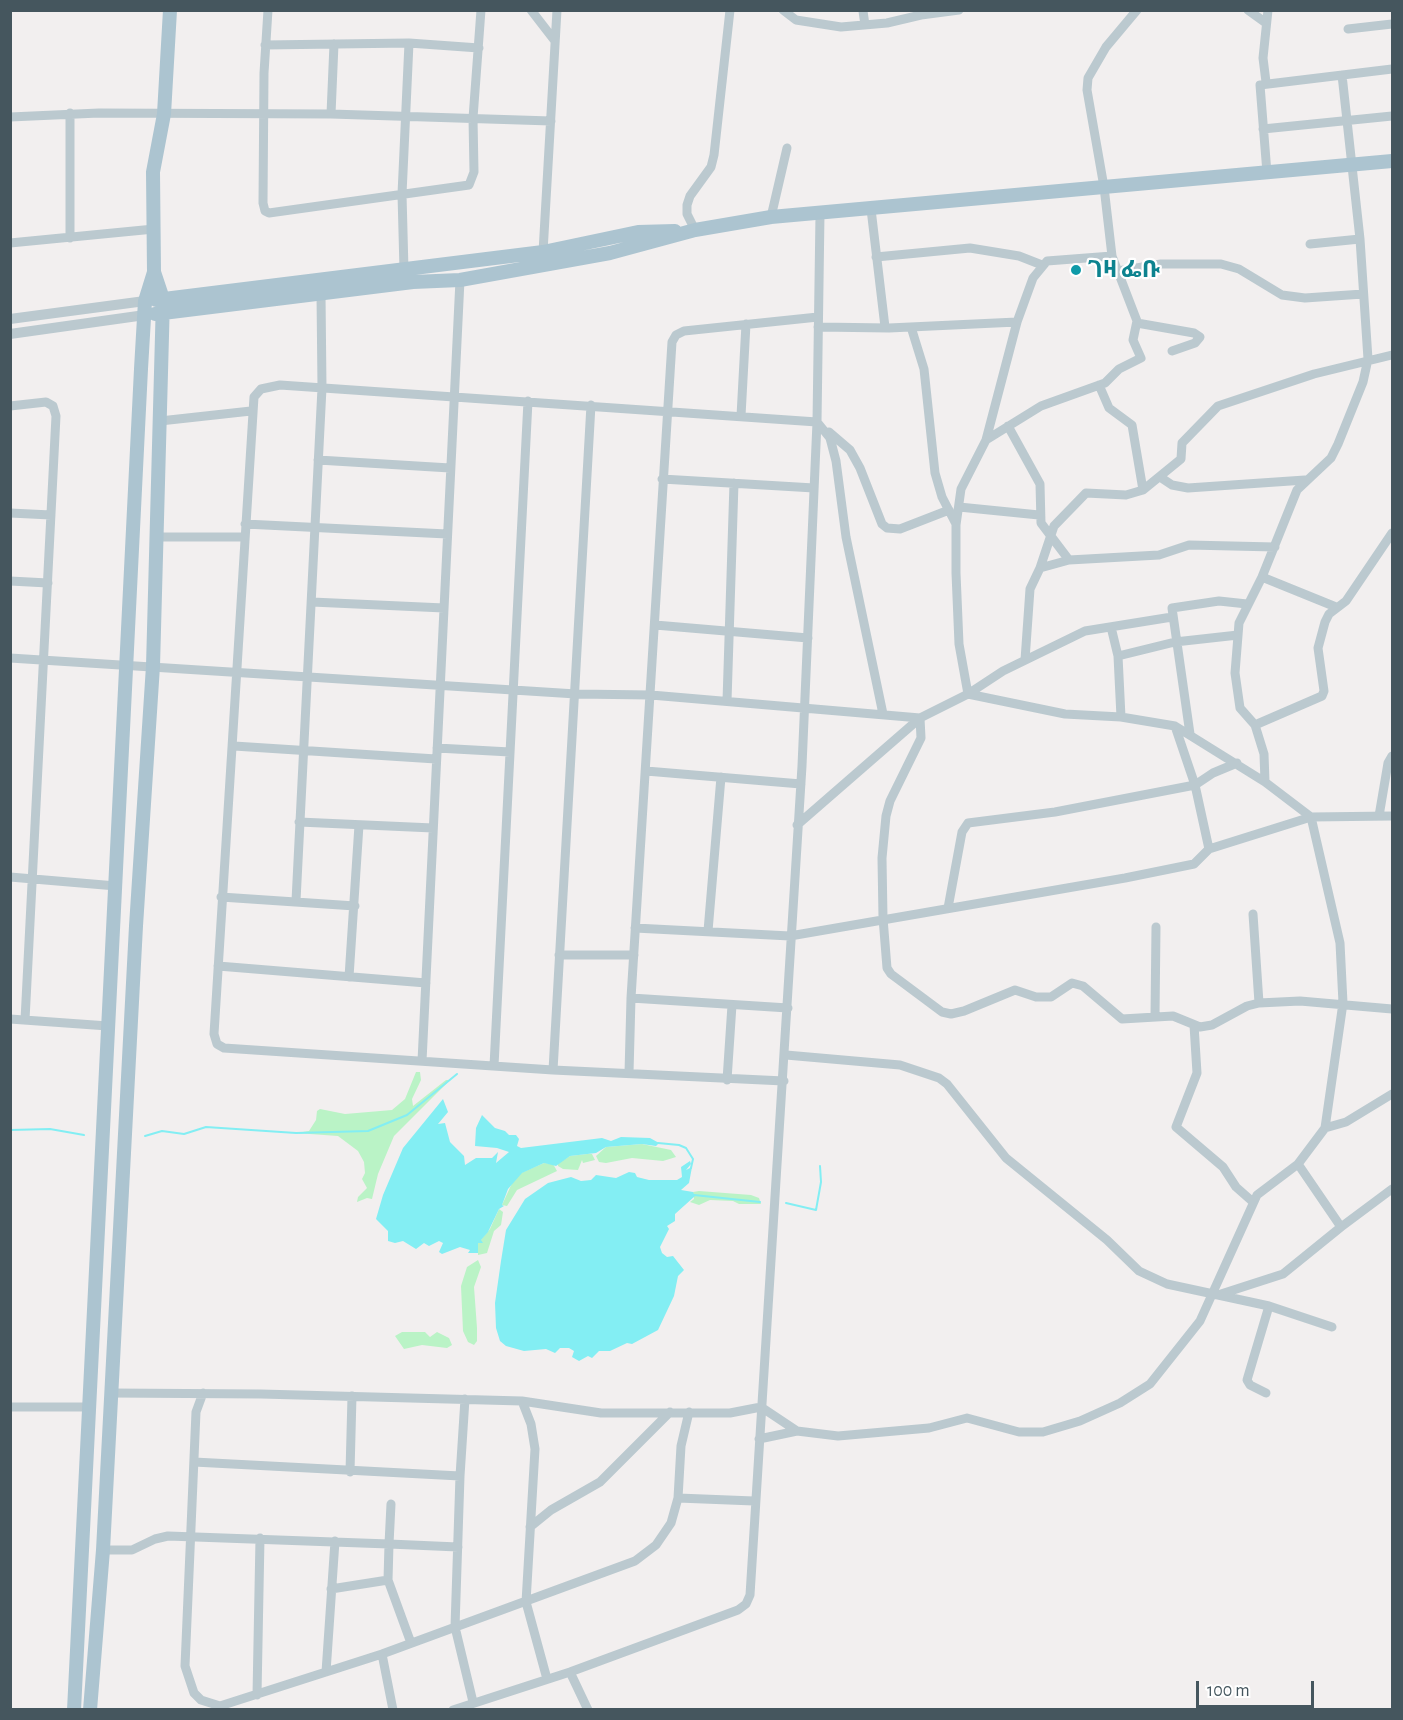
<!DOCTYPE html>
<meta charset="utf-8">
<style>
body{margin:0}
#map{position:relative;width:1403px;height:1720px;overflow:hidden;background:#f2efef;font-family:"Alegreya Sans",sans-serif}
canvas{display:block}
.frame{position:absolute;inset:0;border:12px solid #45565e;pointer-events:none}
.scale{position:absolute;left:1196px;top:1681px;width:118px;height:27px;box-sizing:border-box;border:3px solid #45565e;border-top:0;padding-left:8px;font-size:18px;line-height:21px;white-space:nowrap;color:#45565e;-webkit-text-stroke:4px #fff;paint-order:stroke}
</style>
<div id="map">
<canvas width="1403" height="1720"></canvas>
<div class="frame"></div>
<div class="scale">100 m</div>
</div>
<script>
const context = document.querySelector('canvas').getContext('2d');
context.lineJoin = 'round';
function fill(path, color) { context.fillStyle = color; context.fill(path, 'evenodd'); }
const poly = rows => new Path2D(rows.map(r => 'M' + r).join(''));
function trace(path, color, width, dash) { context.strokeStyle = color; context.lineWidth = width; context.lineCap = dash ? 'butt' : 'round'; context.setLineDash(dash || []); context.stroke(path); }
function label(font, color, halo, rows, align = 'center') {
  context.font = font + ' "Alegreya Sans","Noto Sans Ethiopic",sans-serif'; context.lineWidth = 4.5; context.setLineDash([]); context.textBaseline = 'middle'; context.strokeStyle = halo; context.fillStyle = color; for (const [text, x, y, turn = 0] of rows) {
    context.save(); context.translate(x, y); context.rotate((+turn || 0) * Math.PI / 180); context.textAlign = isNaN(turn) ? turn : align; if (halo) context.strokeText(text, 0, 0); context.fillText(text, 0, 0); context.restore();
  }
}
fill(poly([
 [416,1072,420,1072,421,1080,412,1099,413,1106,446,1080,450,1080,394,1136,378,1174,372,1199,367,1198,357,1202,358,1197,367,1188,362,1179,365,1173,364,1162,358,1151,338,1136,296,1133,309,1131,316,1120,317,1111,320,1109,345,1114,392,1110,405,1099],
 [642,1144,671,1150,676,1157,663,1161,632,1158,606,1163,599,1162,596,1156,606,1147],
 [587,1154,592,1154,595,1160,583,1163,582,1160,578,1170,563,1169,558,1166,558,1163,570,1156],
 [544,1163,553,1164,557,1171,517,1190,507,1206,502,1205,513,1181,521,1173],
 [699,1191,751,1195,759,1198,761,1204,739,1204,733,1201,710,1200,699,1205,690,1202,694,1199,693,1192],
 [499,1209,503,1212,501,1225,494,1231,487,1253,478,1255,478,1243,490,1229],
 [478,1260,481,1267,474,1287,477,1328,477,1341,474,1345,468,1342,463,1331,461,1286,467,1267],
 [402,1332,425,1332,430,1337,437,1332,449,1338,452,1345,447,1348,422,1345,404,1349,395,1336]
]), '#baf3c6');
fill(poly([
 [443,1099,448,1112,438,1124,445,1123,450,1142,464,1156,465,1165,476,1158,492,1158,498,1152,496,1163,509,1152,497,1148,475,1146,476,1128,482,1115,495,1128,505,1131,509,1135,516,1135,519,1139,517,1146,521,1148,602,1138,611,1141,621,1137,650,1138,659,1143,656,1146,642,1144,606,1147,596,1153,570,1156,556,1166,544,1163,522,1173,508,1189,502,1205,504,1206,499,1209,488,1232,481,1240,483,1243,478,1243,478,1253,468,1253,470,1250,460,1247,442,1254,439,1252,443,1243,439,1241,429,1246,424,1243,416,1249,403,1241,395,1243,388,1241,388,1231,376,1219,383,1195,403,1148],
 [690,1161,691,1164,686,1170,692,1167,689,1183,681,1190,693,1192,695,1196,675,1214,675,1221,667,1226,669,1229,660,1247,662,1253,667,1257,673,1256,684,1270,678,1276,674,1296,658,1330,632,1344,627,1343,610,1351,599,1351,592,1358,588,1356,579,1361,572,1357,574,1351,569,1348,560,1348,555,1353,546,1349,524,1351,506,1346,500,1341,496,1328,495,1303,501,1261,506,1230,525,1199,548,1183,571,1177,581,1181,591,1180,596,1175,616,1178,629,1172,635,1173,637,1177,649,1180,677,1180,682,1177,681,1167]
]), '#83eef3');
trace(poly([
 [10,1130,50,1129,84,1135],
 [145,1136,162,1131,184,1134,206,1127,296,1133,368,1131,407,1115,457,1074],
 [658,1143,679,1145,686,1148,693,1159,691,1168],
 [694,1195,760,1202],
 [786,1203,816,1210,821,1182,820,1166]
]), '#83eef3', 2);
trace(poly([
 [268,10,264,73,263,203,265,211,269,213,469,185,474,172,473,118,481,10],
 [531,10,555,41],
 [783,10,796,20,841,27,887,23,921,15,959,10],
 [1137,10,1106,47,1088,78,1087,90,1104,187,1112,256,1047,261,1033,278,1017,322,986,440,961,489,956,525,956,573,959,644,968,694,1003,671,1085,631,1172,617],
 [1248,10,1266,23],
 [863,11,865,25],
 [1348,29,1392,24],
 [265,45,409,43,479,48],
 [1266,82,1263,58,1268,10],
 [331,114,334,44],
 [10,117,99,113,331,114,551,121],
 [1263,129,1392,116],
 [1267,173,1260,85,1392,69],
 [871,209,885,327],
 [771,217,787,148],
 [695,230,687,214,687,205,690,196,711,167,714,155,730,10],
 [70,238,70,113],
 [10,243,154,229],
 [1310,244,1360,239],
 [543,252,557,10],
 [876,257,970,248,1019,256,1042,265],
 [404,270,402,194,409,43],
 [1118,271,1161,264,1221,264,1239,269,1282,295,1305,298,1363,294],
 [1137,323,1194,333,1200,337,1195,343,1172,351],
 [818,327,889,328,1017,322],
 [911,327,924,369,935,473,942,497,956,524],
 [1099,385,1109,408,1132,425,1143,490],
 [10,406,46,402,53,406,56,416,25,1020],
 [741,416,746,324],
 [160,421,251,411],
 [1008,426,1040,484,1041,523,1069,560],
 [829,432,850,450,860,468,882,524,887,528,900,529,949,510],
 [986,440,1041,406,1105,383,1119,369,1141,358,1133,340,1137,321,1112,256],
 [318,460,450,468],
 [1160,477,1172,485,1188,488,1305,480],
 [662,479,814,488],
 [959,507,1039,515],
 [10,513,51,515],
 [245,524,447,534],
 [155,537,244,537],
 [1040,568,1069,560,1159,555,1189,545,1275,547],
 [1262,577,1336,607],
 [10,581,48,583],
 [312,602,444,608],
 [655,625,808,638],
 [1111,627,1118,656,1121,717],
 [1118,656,1175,642,1238,635],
 [10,658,576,694,651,695,920,718,921,738,890,801,886,816,882,858,883,918,887,968,891,974,942,1012,951,1014,964,1011,1015,990,1036,997,1051,997,1072,983,1083,986,1122,1019,1173,1016,1200,1027,1212,1025,1247,1006,1259,1003,1300,1001,1392,1009],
 [1025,660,1030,589,1040,568,1054,526,1086,493,1126,495,1143,490,1181,459,1182,443,1218,406,1314,374,1392,355],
 [727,701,734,483],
 [1255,725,1322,696,1324,691,1318,648,1325,622,1329,614,1346,601,1392,533],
 [1175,726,1195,785,1213,773,1237,763],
 [1190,734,1172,608,1219,601,1247,604],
 [234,746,436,759],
 [437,748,510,752],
 [646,771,801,784],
 [1265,782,1264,754,1255,725,1240,708,1235,673,1239,623,1262,577,1297,490,1331,458,1338,444,1363,382,1368,359,1360,239,1342,75],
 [1379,816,1388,763,1392,756],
 [299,822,433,828],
 [10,877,116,886],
 [221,897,355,906],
 [296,901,322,388,321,294],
 [948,908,962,832,968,823,1055,812,1195,785,1209,849],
 [1253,914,1259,1003],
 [635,928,790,936,1125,878,1194,864,1209,849,1311,817,1392,816],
 [708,931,721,777],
 [559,955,634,955],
 [218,966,426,983],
 [349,977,359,825],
 [631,998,788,1008],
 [1155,1016,1156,927],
 [10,1019,108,1026],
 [1194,1025,1197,1073,1176,1127,1223,1167,1236,1187,1253,1202],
 [786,1055,900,1065,939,1078,947,1084,1006,1158,1107,1240,1139,1271,1167,1284,1269,1306,1332,1327],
 [422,1061,460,280],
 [494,1066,528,401],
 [553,1070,591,405],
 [629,1073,631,998,672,342,676,335,684,331,818,317],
 [727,1080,732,1005],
 [784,1081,553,1070,224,1048,217,1044,214,1034,254,397,261,389,280,385,817,422,830,438,836,461,846,537,883,714],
 [1325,1128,1346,1122,1392,1094],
 [1341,1227,1392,1189],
 [1221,1294,1283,1274,1341,1227,1298,1164],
 [111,1393,261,1394,522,1401,601,1413,730,1413,761,1407,797,1431],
 [203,1393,196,1412,185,1666,194,1693,201,1700,220,1706,382,1654,635,1561,656,1545,671,1523,678,1498,681,1446,689,1412],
 [1266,1393,1250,1385,1247,1380,1269,1306],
 [465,1399,460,1476,455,1627,473,1702],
 [522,1401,531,1424,535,1449,526,1602,547,1679],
 [10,1407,88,1407],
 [759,1439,797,1431,838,1436,929,1428,967,1418,1019,1432,1043,1432,1080,1421,1120,1403,1150,1384,1200,1321,1257,1195,1298,1164,1325,1128,1343,1003,1340,943,1311,817,1265,782,1175,726,1121,717,1065,714,968,694,920,718,797,825],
 [194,1462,460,1476],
 [350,1472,352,1396],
 [678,1498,754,1501],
 [391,1504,389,1544,458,1547],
 [530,1527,551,1510,600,1482,670,1412],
 [103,1550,132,1550,155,1539,168,1536,389,1544,388,1580,331,1589],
 [388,1580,411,1643],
 [382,1654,393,1710],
 [326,1672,335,1541],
 [570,1672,588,1710],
 [257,1695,260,1538],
 [453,1710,570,1672,738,1610,746,1604,750,1595,802,766,817,422,820,214]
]), '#bbc9cf', 9);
trace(poly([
 [10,319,145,301],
 [10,334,145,315]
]), '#bbc9cf', 10);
trace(poly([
 [156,300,543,252,638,232,675,231],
 [155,314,413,282,460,280,610,253,695,230,771,217,1392,161],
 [74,1710,141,369,145,301,154,272,153,172,164,114,170,10],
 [90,1710,103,1550,136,926,153,666,163,299,154,272]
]), '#acc4d0', 14);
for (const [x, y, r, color] of [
 [1076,270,6,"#0f9aa8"]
]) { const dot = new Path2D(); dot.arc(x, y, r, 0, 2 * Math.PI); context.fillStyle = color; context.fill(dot); trace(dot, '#fff', 2); }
label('bold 24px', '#0d838f', '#fff', [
 ["ገዛ ፌቡ",1088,270]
], 'left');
</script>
